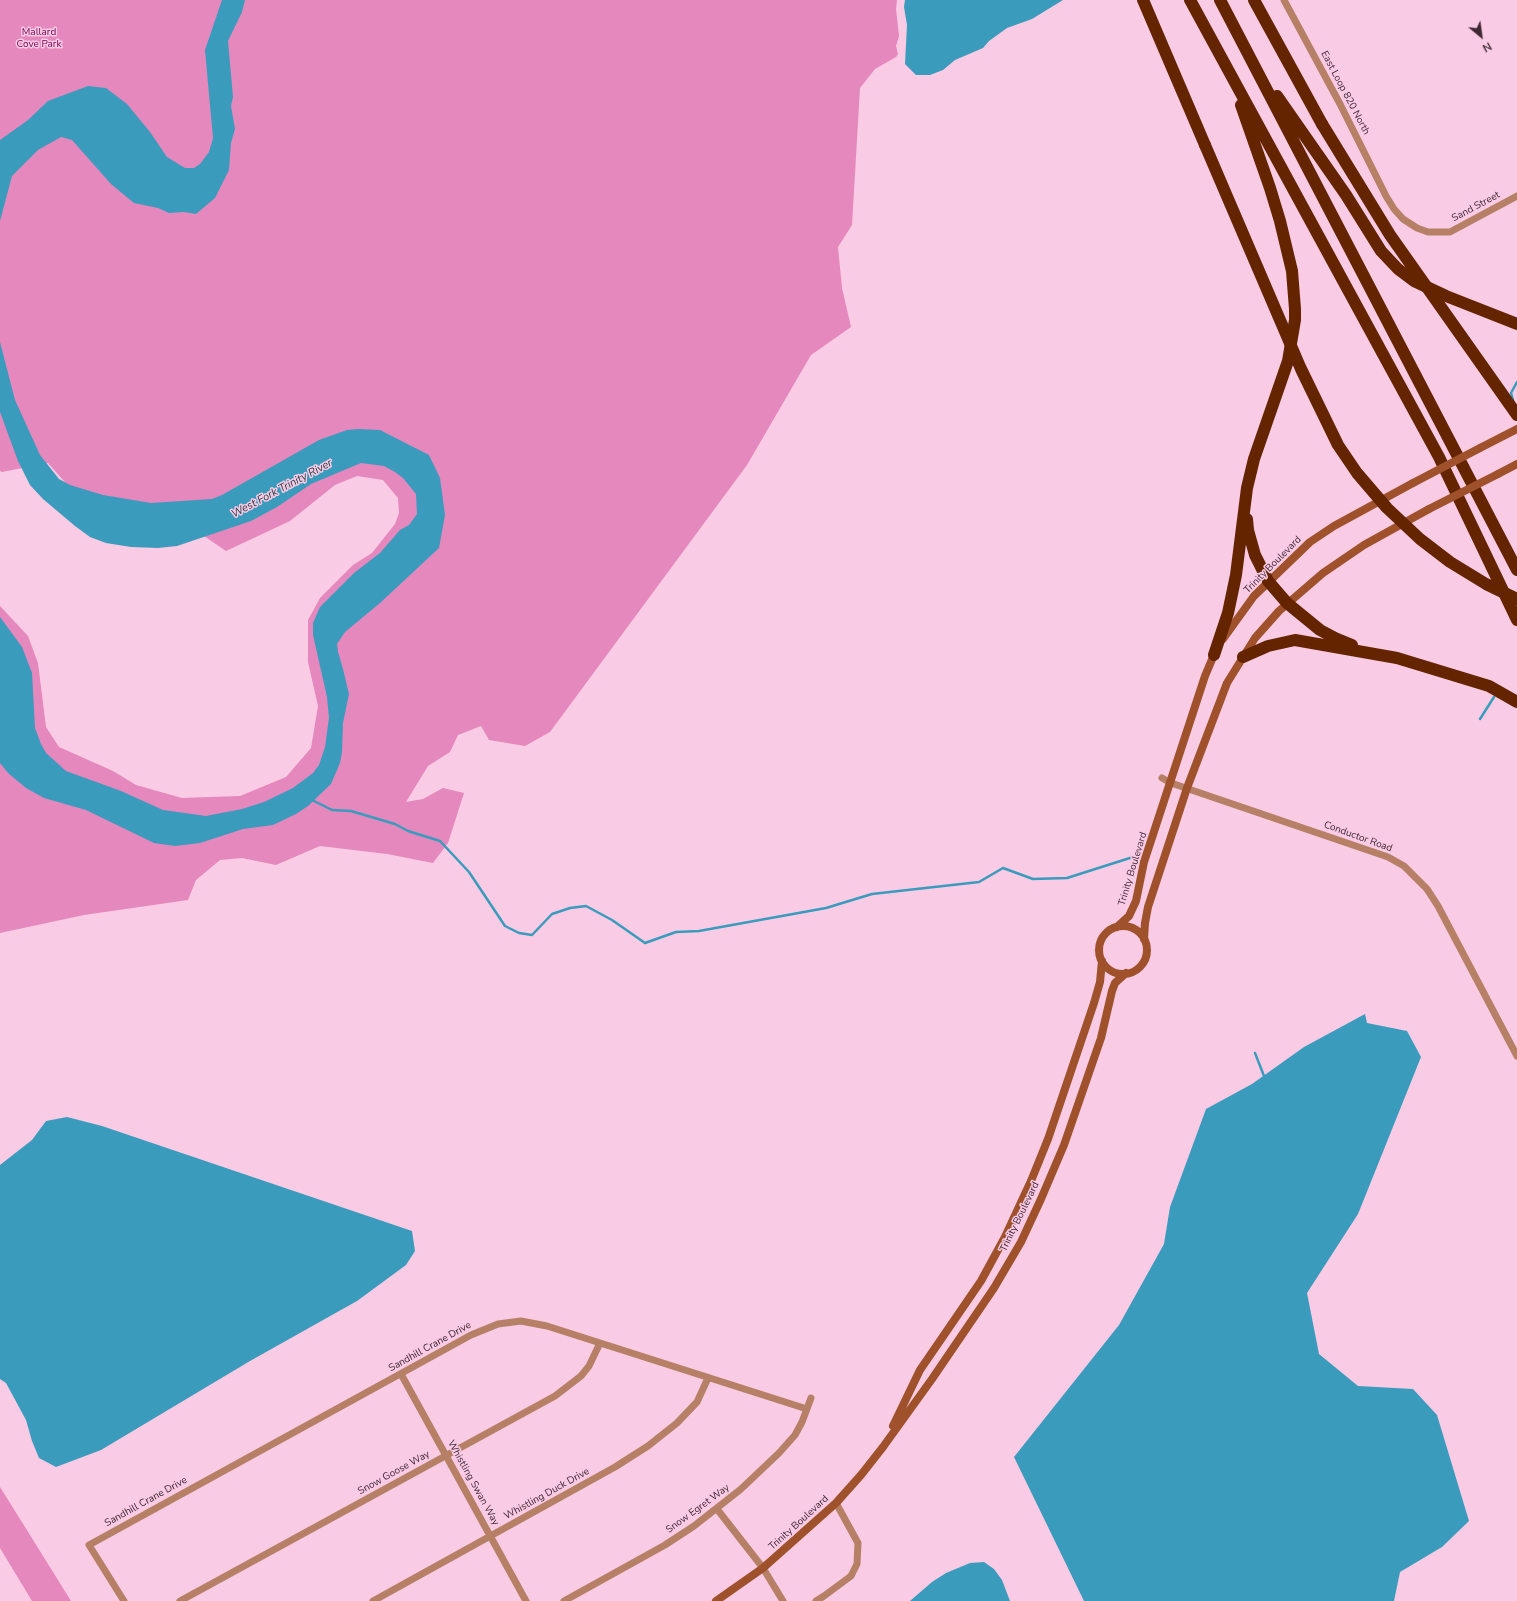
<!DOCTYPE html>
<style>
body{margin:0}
#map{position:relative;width:1517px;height:1601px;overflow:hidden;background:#facbe4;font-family:"Nunito Sans",sans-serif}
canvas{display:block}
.north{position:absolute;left:1461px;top:16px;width:40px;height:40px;-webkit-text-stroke:3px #facbe4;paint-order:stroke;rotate:151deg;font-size:11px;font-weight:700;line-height:16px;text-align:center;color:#3f2835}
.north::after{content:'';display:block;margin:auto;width:14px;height:18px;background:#3f2835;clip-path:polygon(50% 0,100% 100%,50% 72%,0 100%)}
</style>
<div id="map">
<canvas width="1517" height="1601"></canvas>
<div class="north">N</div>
</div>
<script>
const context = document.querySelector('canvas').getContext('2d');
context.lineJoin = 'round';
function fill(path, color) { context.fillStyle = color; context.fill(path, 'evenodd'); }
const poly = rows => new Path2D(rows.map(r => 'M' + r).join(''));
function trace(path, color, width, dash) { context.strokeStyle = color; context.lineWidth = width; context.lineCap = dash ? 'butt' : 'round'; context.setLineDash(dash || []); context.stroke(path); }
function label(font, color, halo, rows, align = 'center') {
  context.font = font + ' "Nunito Sans",sans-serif'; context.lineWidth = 3; context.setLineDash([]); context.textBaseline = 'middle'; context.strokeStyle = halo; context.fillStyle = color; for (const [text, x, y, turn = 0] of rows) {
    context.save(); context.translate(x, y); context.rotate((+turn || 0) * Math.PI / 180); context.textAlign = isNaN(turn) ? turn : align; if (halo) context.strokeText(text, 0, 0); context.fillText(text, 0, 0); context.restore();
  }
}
fill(poly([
 [0,0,897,0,896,9,899,36,896,46,898,54,896,57,875,69,860,88,852,225,838,247,842,288,851,327,811,355,747,465,550,732,525,746,489,740,481,726,458,735,450,752,428,766,406,802,423,799,443,788,464,793,448,843,433,863,387,854,320,846,276,865,242,858,220,860,196,880,188,900,84,915,0,933,0,606,28,636,38,663,46,727,59,747,113,771,136,785,182,798,240,796,286,777,311,748,318,706,308,662,308,620,320,598,353,565,372,553,395,524,399,513,398,498,383,480,357,476,335,485,290,521,226,551,185,523,78,497,48,463,2,472,0,471],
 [0,1487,25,1527,71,1601,32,1601,0,1548]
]), '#e488bd');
fill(poly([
 [222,0,245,0,242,12,228,41,233,97,231,106,235,129,231,143,229,170,215,198,196,214,184,212,169,213,158,208,134,203,111,184,72,140,61,137,38,150,12,176,0,221,0,140,28,120,48,101,88,86,106,88,127,104,150,132,167,157,185,168,194,168,200,164,209,152,213,138,205,50],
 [905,0,1063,0,1032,19,1007,28,989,41,983,48,955,60,943,70,930,75,916,75,905,64,907,25,904,7],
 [0,342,15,400,40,455,59,479,70,485,103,495,151,503,212,499,222,495,319,440,347,430,358,429,380,430,429,455,440,478,445,515,439,548,380,603,345,632,337,644,338,652,343,669,349,694,343,723,342,752,340,763,331,784,308,806,296,814,273,825,243,829,200,843,175,846,154,843,86,810,44,798,26,788,8,773,0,763,0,617,22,647,32,673,35,728,41,744,46,753,66,771,121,791,163,810,206,816,242,809,264,802,293,788,313,773,319,765,325,747,329,718,327,697,313,635,313,623,320,607,354,573,380,553,400,530,409,525,417,514,416,494,403,478,395,472,384,466,361,463,311,484,277,507,251,521,177,546,158,548,131,547,106,543,90,537,75,526,43,499,30,485,18,461,0,412],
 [1365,1014,1367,1023,1407,1031,1421,1057,1358,1214,1307,1293,1319,1354,1358,1386,1413,1389,1437,1415,1469,1521,1442,1547,1400,1572,1394,1601,1084,1601,1014,1457,1119,1325,1164,1244,1170,1207,1206,1109,1252,1084,1304,1047],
 [67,1117,102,1126,412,1231,415,1251,406,1265,357,1301,250,1361,101,1450,56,1467,39,1458,32,1441,26,1420,6,1383,0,1379,0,1165,32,1140,46,1121],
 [984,1562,994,1569,1002,1580,1010,1601,910,1601,932,1582,946,1573,970,1563]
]), '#3a9bbd');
trace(poly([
 [1513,400,1511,393,1517,382],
 [1480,719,1494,697],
 [310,799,332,810,351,811,395,824,408,831,440,841,469,872,505,926,519,933,532,935,552,914,570,908,586,906,612,920,645,943,676,932,699,931,826,908,872,894,979,882,1003,868,1033,879,1067,878,1133,857],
 [1255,1053,1264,1076]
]), '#3a9bbd', 2.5);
trace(poly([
 [1284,0,1340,104,1386,196,1394,209,1403,219,1417,228,1428,232,1450,232,1517,196],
 [1162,778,1171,783,1388,857,1404,866,1427,889,1438,906,1517,1056],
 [401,1374,526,1601],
 [717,1509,763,1568,783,1601],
 [124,1601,89,1545,471,1335,498,1324,521,1321,547,1326,807,1409],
 [180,1601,555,1396,581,1376,589,1366,600,1343],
 [373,1601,615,1467,648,1446,677,1423,697,1402,708,1378],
 [564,1601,665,1545,694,1526,741,1489,779,1453,795,1435,802,1422,811,1398],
 [816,1601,824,1596,851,1576,857,1564,858,1543,836,1503]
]), '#b68067', 7);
trace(poly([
 [1480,448,1517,429],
 [1498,474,1517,464],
 [1223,639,1254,596,1310,542,1334,526,1413,483],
 '1099 950a24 24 0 1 1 48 0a24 24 0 1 1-48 0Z',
 [1117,927,1129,916,1136,901,1144,862,1205,676,1216,650],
 [1144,939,1145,923,1148,907,1187,788,1227,683,1255,638,1279,611,1323,573,1364,545,1429,509],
 [893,1426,920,1370,981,1281,1005,1237,1031,1181,1048,1139,1094,1003,1100,982,1102,961],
 [716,1601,763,1568,836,1503,861,1475,883,1447,932,1379,994,1288,1021,1242,1041,1199,1064,1145,1101,1038,1112,991,1115,983,1126,973]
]), '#9f512b', 8);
trace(poly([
 [1143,0,1205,145],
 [1190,0,1439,457,1517,620],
 [1220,0,1517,570],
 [1254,0,1322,124],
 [1277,96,1346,195,1381,251,1398,269,1414,281,1446,296,1517,324],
 [1247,519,1248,530,1255,555,1268,581,1287,603,1320,630,1335,638,1352,645],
 [1214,655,1228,613,1236,575,1247,488,1254,459,1288,361,1295,320,1295,309,1292,271,1280,221,1270,188,1241,105],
 [1243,657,1268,646,1295,640,1397,658,1489,686,1517,702]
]), '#642400', 12);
trace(poly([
 [1413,483,1480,448],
 [1429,509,1498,474]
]), '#9f512b', 8);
trace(poly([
 [1322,124,1390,235,1517,415],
 [1205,145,1301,369,1338,445,1357,473,1387,508,1420,539,1450,562,1486,584,1517,599]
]), '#642400', 12);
label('10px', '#740053', '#facbe4', [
 ["Mallard",39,33],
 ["Cove Park",39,45]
]);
label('10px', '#3f2835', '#facbe4', [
 ["East Loop 820 North",1345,93,62],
 ["Sand Street",1476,207,-28],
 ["Trinity Boulevard",1273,565,-45],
 ["Conductor Road",1358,837,20],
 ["Trinity Boulevard",1133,869,-73],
 ["Trinity Boulevard",1020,1217,-64],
 ["Sandhill Crane Drive",430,1347,-29],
 ["Snow Goose Way",394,1473,-29],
 ["Whistling Swan Way",473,1483,61],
 ["Whistling Duck Drive",547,1494,-29],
 ["Sandhill Crane Drive",146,1502,-29],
 ["Snow Egret Way",698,1509,-36],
 ["Trinity Boulevard",799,1523,-42]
]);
label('italic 11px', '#1d3a45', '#facbe4', [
 ["West Fork Trinity River",282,489,-28]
]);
</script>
